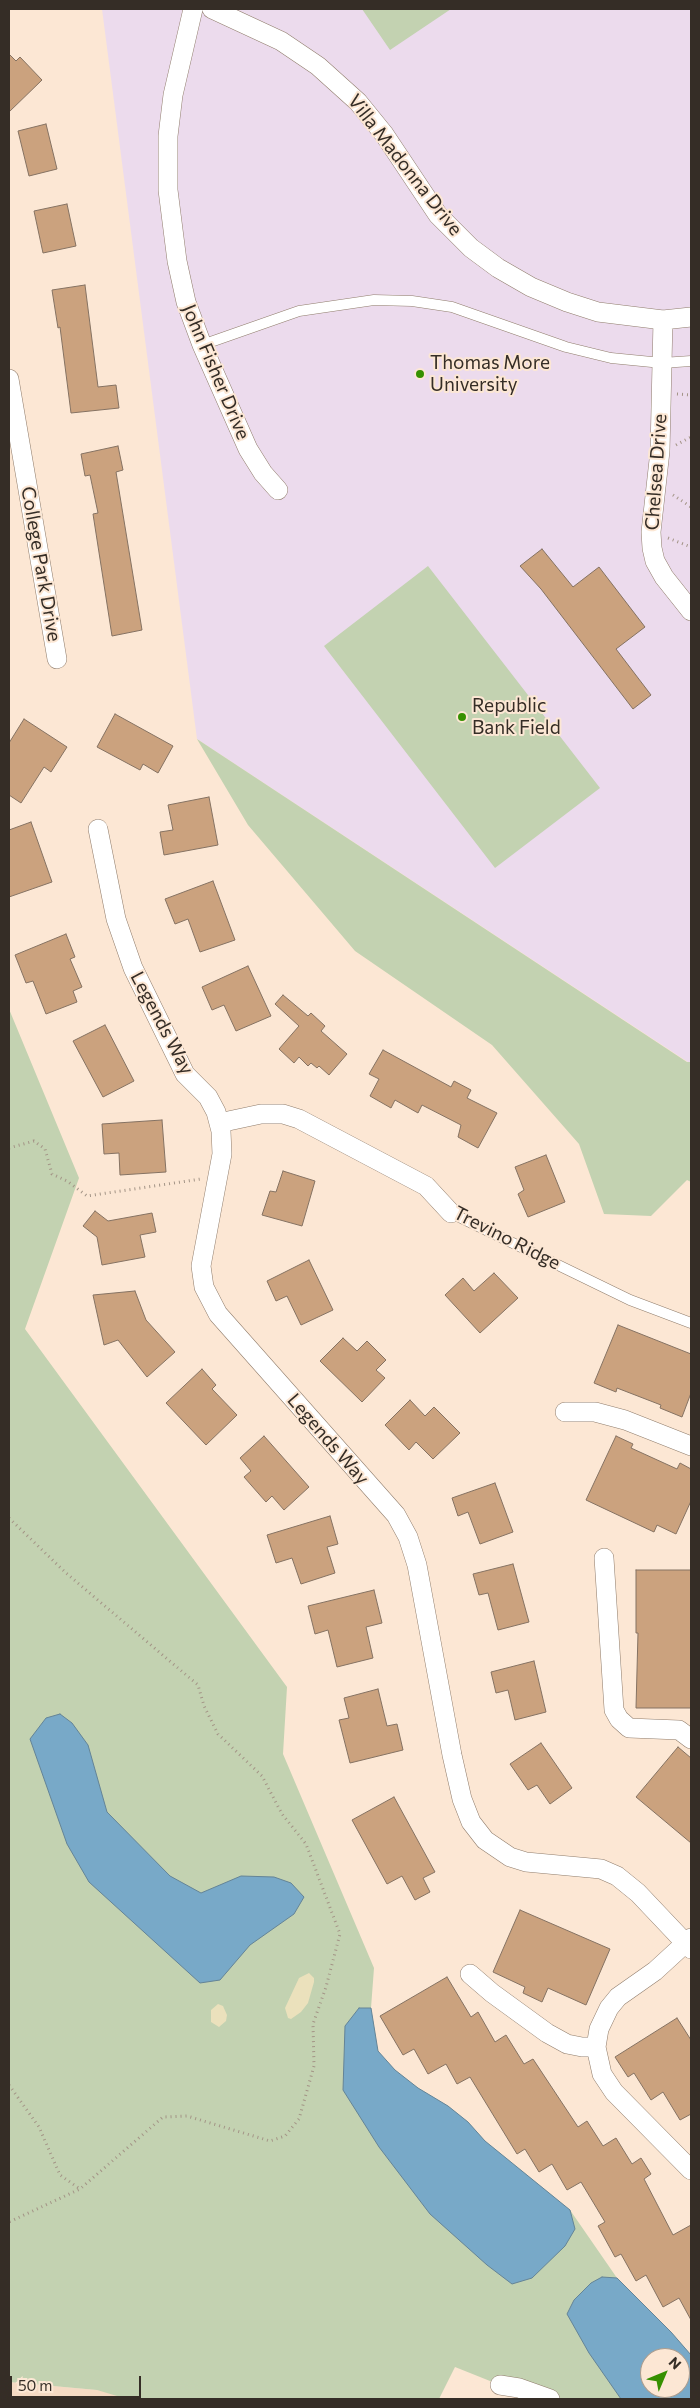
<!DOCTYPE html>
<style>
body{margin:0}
#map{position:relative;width:700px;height:2408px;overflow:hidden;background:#fce7d4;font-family:Commissioner,sans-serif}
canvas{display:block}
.frame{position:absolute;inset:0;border:10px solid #352d26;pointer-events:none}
.north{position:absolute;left:640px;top:2348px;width:50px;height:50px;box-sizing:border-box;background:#fce7d4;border:1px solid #ac9d8e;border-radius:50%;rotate:45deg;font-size:14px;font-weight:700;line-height:20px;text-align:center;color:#352d26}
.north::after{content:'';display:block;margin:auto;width:18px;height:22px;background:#369000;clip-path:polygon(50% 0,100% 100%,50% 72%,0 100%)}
.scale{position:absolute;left:10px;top:2376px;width:131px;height:22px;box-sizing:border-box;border:2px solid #352d26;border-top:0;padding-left:6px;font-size:15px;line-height:18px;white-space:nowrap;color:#352d26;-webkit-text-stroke:4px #fce7d4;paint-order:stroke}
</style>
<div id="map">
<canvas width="700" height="2408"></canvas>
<div class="frame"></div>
<div class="north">N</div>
<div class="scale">50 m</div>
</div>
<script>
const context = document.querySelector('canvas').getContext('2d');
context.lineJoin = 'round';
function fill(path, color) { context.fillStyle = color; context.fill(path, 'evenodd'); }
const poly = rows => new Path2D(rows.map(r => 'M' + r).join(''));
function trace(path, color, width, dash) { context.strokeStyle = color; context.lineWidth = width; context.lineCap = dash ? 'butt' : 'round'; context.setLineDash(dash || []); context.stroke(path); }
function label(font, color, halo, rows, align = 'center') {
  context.font = font + ' Commissioner,sans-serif'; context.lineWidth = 4; context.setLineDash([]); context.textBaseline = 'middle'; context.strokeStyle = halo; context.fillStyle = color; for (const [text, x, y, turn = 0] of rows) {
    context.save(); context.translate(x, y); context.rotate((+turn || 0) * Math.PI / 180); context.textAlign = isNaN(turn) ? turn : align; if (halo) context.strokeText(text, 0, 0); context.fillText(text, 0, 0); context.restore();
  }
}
fill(poly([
 [9,2382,97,2390,185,2399,9,2399]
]), '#f5dac3');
fill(poly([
 [102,9,691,9,691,1064,197,739]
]), '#ecdbed');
fill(poly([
 [362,9,451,9,390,50],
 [428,566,600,788,495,868,324,646],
 [197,739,687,1062,691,1062,691,1182,687,1180,651,1216,604,1214,579,1144,492,1045,355,951,248,825],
 [9,1009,79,1178,25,1329,287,1687,283,1754,374,1968,371,2008,378,2052,395,2070,418,2088,448,2106,468,2122,485,2141,570,2210,617,2278,671,2332,691,2355,691,2399,550,2399,500,2385,455,2367,439,2399,127,2399,97,2390,9,2382],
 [650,2358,680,2358,680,2388,650,2388]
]), '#c3d2b1');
fill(poly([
 [309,1973,314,1978,314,1982,308,2003,301,2012,291,2019,288,2018,285,2008,299,1978],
 [218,2004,223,2006,227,2015,226,2021,219,2027,211,2022,211,2010]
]), '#ebe1bc');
const water = poly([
 [60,1714,72,1723,88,1745,107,1812,170,1876,201,1893,241,1876,274,1877,291,1883,304,1897,294,1914,250,1945,220,1980,200,1983,89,1882,67,1844,30,1739,46,1718,60,1714],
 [359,2008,371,2008,378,2051,395,2070,418,2088,448,2106,468,2122,485,2141,570,2210,575,2229,565,2246,532,2278,512,2284,487,2265,430,2214,379,2147,343,2090,345,2026,359,2008],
 [602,2277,617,2278,671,2332,691,2355,691,2399,621,2399,589,2353,567,2314,574,2300,591,2283,602,2277],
 [650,2358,680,2358,680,2388,650,2388,650,2358]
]);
fill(water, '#78a9c8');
trace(water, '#648497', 1);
const building = poly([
 [9,54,16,61,20,57,42,80,9,112,9,54],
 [46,124,57,169,29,176,18,131,46,124],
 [67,204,76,246,43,253,34,211,67,204],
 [85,285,98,387,116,385,119,408,71,413,60,327,58,328,52,290,85,285],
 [118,446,123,470,116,472,142,630,112,636,93,514,98,513,90,475,85,476,81,454,118,446],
 [542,549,573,587,599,567,645,627,616,649,651,695,633,709,541,589,520,566,542,549],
 [115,714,173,746,158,773,143,764,140,770,97,747,115,714],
 [24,719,67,747,51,772,44,767,21,803,9,795,9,743,24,719],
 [209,797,218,845,164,855,160,832,173,830,168,805,209,797],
 [31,822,52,882,9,897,9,830,31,822],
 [213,881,235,940,200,952,188,919,175,924,165,899,213,881],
 [66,934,75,957,70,959,82,987,73,991,77,1002,46,1014,33,981,26,983,15,955,66,934],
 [248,966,271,1016,236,1031,224,1005,212,1010,202,987,248,966],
 [283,995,308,1016,311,1013,325,1026,321,1031,347,1054,329,1075,319,1066,317,1068,311,1063,308,1066,299,1057,294,1063,279,1049,299,1026,275,1004,283,995],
 [105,1025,134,1081,103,1097,73,1041,105,1025],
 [383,1050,451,1087,454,1081,471,1090,467,1098,497,1113,478,1148,458,1137,461,1125,422,1105,418,1113,395,1100,391,1108,370,1096,379,1079,369,1074,383,1050],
 [162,1120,166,1172,120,1175,119,1153,104,1154,102,1124,162,1120],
 [546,1155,565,1202,528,1217,518,1194,524,1190,515,1167,546,1155],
 [283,1171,315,1181,302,1226,262,1215,270,1191,276,1192,283,1171],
 [95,1211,108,1221,152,1213,156,1232,140,1235,145,1257,102,1265,97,1237,83,1226,95,1211],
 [309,1260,333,1310,301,1325,287,1296,276,1301,267,1281,309,1260],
 [494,1273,518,1298,480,1333,445,1295,463,1278,474,1291,494,1273],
 [135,1291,146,1320,175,1352,147,1377,118,1340,104,1345,93,1295,135,1291],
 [618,1325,691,1354,691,1393,682,1417,660,1408,661,1405,617,1388,616,1392,594,1383,618,1325],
 [343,1338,357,1351,367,1341,386,1360,376,1370,385,1378,362,1402,320,1361,343,1338],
 [202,1369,216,1385,212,1389,237,1415,206,1445,166,1403,202,1369],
 [410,1400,425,1416,434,1407,460,1433,433,1459,416,1442,409,1450,385,1425,410,1400],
 [264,1436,309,1487,284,1510,272,1496,266,1502,244,1477,251,1471,240,1458,264,1436],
 [616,1436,633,1444,631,1448,677,1469,680,1463,691,1469,691,1501,676,1534,657,1525,654,1532,586,1500,616,1436],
 [495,1483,513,1532,480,1544,468,1512,458,1516,452,1498,495,1483],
 [330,1516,338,1544,327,1547,335,1573,301,1584,292,1558,276,1563,267,1535,330,1516],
 [513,1564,529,1622,498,1630,488,1593,479,1595,473,1574,513,1564],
 [636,1570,691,1570,691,1708,636,1708,638,1633,636,1633,636,1570],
 [374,1590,382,1623,366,1627,373,1658,337,1667,328,1630,315,1634,308,1606,374,1590],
 [534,1661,546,1712,515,1720,508,1690,496,1693,491,1672,534,1661],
 [378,1689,387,1726,397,1724,403,1750,350,1763,339,1720,349,1718,344,1698,378,1689],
 [541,1743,572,1788,550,1804,537,1785,528,1790,510,1764,541,1743],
 [678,1747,691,1758,691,1843,636,1797,678,1747],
 [394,1797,435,1872,423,1878,430,1892,415,1900,402,1876,387,1884,352,1820,394,1797],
 [520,1910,610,1949,586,2005,548,1988,542,2002,523,1993,525,1987,493,1972,520,1910],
 [447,1977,471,2017,478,2012,495,2042,506,2035,524,2064,533,2059,578,2127,587,2121,603,2146,616,2138,632,2164,641,2158,651,2174,644,2179,673,2235,691,2225,691,2320,679,2298,663,2307,646,2275,636,2281,621,2254,615,2257,598,2226,605,2222,581,2182,567,2190,552,2164,539,2172,525,2149,517,2154,470,2077,457,2084,446,2064,428,2074,414,2049,403,2055,380,2016,447,1977],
 [677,2018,691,2040,691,2114,680,2120,663,2092,651,2100,634,2073,628,2077,615,2057,677,2018]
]);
fill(building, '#cba27e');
trace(building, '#857262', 1);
const service = poly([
 [202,345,299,311,374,300,412,301,452,307,566,347,611,358,662,363,691,361],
 [451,1213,630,1300,691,1323]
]);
const minor = poly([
 [193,9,173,95,168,136,168,190,177,261,186,302,202,345,248,449,263,473,278,490],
 [212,9,281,41,318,66,358,102,384,134,438,215,471,248,498,268,531,287,567,302,598,312,663,320,691,317],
 [663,320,660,451,651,532,652,548,655,561,664,577,691,611],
 [9,379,57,659],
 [98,829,116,919,133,968,185,1074,208,1097,216,1112,221,1131,222,1154,201,1266,204,1287,218,1314,396,1515,408,1537,417,1565,452,1755,462,1799,471,1822,485,1840,510,1857,526,1862,601,1869,617,1876,638,1893,691,1949],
 [219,1123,261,1114,283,1114,299,1119,426,1186,451,1213],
 [565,1412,595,1412,625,1420,691,1446],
 [604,1558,614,1710,619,1719,629,1728,679,1730,691,1739],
 [691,1938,655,1971,618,1997,609,2008,599,2029,596,2047,602,2074,614,2092,691,2170],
 [470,1974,492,1993,547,2033,567,2044,582,2047,596,2047],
 [500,2385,519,2388,550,2399]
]);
trace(service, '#907d6c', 11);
trace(minor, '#907d6c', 20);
trace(poly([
 [677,394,691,395],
 [676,445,691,437],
 [673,495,691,507],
 [668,538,691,547],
 [9,1148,34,1141,45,1149,52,1174,67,1181,87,1196,201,1179],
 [9,1518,66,1573,198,1685,204,1706,218,1734,262,1776,282,1814,306,1844,340,1934,326,1987,313,2024,314,2066,299,2119,285,2136,270,2141,187,2116,163,2117,80,2189,9,2222],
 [9,2085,39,2127,60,2175,80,2189]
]), '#a39486', 3, [1, 4]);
trace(service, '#fff', 10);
trace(minor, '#fff', 19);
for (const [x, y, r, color] of [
 [420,374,5,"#369000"],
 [462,717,5,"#369000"]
]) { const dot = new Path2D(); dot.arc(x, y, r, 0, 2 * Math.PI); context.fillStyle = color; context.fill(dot); trace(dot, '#fce7d4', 2); }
label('19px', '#352d26', '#fce7d4', [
 ["Villa Madonna Drive",405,165,52],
 ["John Fisher Drive",216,372,67],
 ["Chelsea Drive",656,472,-86],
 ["College Park Drive",41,564,80],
 ["Legends Way",162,1023,62],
 ["Trevino Ridge",507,1238,27],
 ["Legends Way",328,1439,49]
]);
label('19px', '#352d26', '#fce7d4', [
 ["Thomas More",430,363],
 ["University",430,385],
 ["Republic",472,706],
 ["Bank Field",472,728]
], 'left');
</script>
